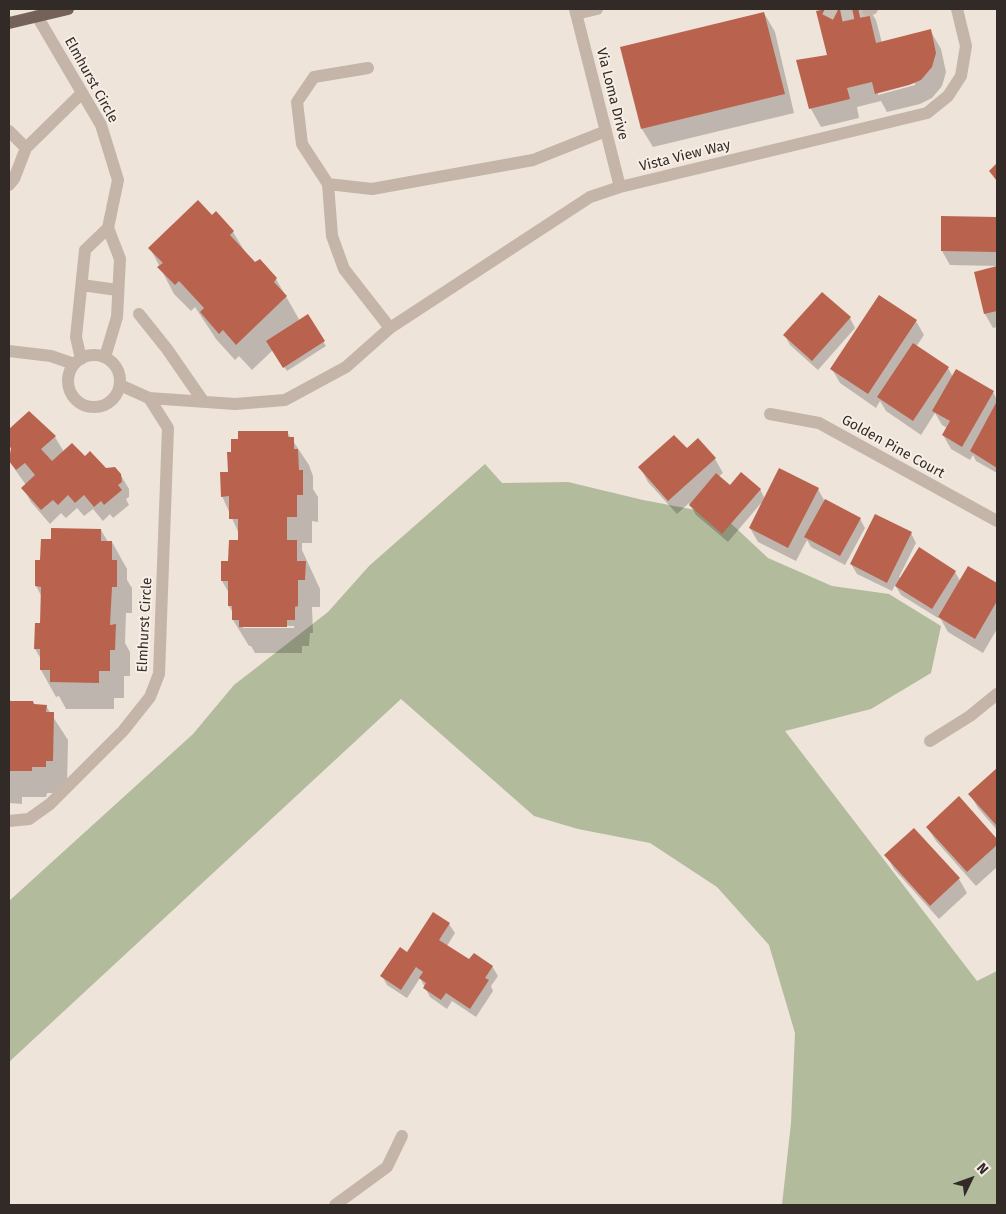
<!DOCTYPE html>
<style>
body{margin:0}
#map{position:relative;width:1006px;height:1214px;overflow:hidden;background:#eee4da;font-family:"Fira Sans",sans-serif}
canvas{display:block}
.frame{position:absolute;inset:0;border:10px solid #322a27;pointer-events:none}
.north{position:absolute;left:946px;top:1154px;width:50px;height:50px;-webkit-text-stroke:4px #f7eee6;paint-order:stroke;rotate:48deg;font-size:14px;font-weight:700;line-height:20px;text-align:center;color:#322a27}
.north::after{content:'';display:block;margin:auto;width:18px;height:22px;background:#322a27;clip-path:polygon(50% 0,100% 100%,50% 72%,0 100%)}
</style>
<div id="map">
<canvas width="1006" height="1214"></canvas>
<div class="frame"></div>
<div class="north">N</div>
</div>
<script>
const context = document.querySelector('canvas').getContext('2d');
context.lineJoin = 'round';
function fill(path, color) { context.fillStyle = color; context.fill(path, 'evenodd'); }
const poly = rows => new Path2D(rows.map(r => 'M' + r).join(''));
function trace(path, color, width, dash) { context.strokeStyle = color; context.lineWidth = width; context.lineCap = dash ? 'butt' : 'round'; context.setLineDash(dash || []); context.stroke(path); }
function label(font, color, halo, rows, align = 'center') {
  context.font = font + ' "Fira Sans",sans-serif'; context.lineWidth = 4; context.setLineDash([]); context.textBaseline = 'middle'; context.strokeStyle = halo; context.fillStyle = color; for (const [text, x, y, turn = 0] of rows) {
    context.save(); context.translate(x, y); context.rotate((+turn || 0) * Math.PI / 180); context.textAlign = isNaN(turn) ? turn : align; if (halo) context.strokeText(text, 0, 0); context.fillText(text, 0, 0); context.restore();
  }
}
fill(poly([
 [485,464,502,483,568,482,643,500,722,515,768,558,832,586,889,594,941,626,931,673,871,709,785,731,977,981,997,971,997,1205,782,1205,791,1123,795,1033,769,945,717,887,650,843,578,829,534,816,401,699,9,1062,9,901,193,734,234,685,328,612,369,566]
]), '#b2bb9c');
fill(poly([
 [832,9,869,9,876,20,882,43,930,30,941,49,946,72,942,86,932,98,920,104,887,112,881,101,857,107,859,118,821,127,811,109,798,61,828,56,818,12],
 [915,83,915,85,878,95,878,92],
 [764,13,775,32,794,113,653,147,642,129],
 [212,217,233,232,247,255,255,264,260,260,276,279,300,321,307,316,326,346,287,371,273,350,252,370,239,356,235,360,216,339,195,307,191,311,174,294,150,248],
 [942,217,997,218,997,266,950,265,942,251],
 [997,268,997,327,993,328,985,314,975,273],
 [822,294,850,318,855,328,818,370,790,345,785,336],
 [916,321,924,335,916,347,948,368,953,377,993,392,997,400,997,473,976,461,973,455,970,460,951,449,943,435,947,428,942,425,935,413,921,435,886,411,880,401,876,408,840,383,832,369],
 [29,413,55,437,64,452,85,458,106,470,120,474,129,489,129,497,126,499,129,505,113,518,110,514,103,521,93,509,84,516,77,508,66,518,61,513,50,524,31,502,23,488,26,485,9,461,11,450,9,430],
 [287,432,309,465,313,476,313,489,318,497,318,522,312,521,312,543,302,543,302,550,320,589,320,607,312,607,313,633,310,633,309,646,302,646,302,653,255,653,251,646,249,646,233,620,233,613,229,606,229,593,222,581,239,541,239,534,222,496,229,474],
 [243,625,294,626,294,628,243,628],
 [686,450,715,459,723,473,718,477,730,487,760,489,765,499,818,489,824,500,860,519,865,528,845,565,811,547,807,540,796,561,758,542,750,528,762,502,728,542,696,515,689,503,677,514,648,482,640,467],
 [101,530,108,542,112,542,127,569,127,580,132,588,132,613,126,613,125,643,130,652,130,676,124,676,124,698,114,698,114,709,66,709,59,696,56,697,41,670,41,659,35,649,41,625,42,597,36,586,42,562,52,540],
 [911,533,916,543,899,577,901,578,919,549,955,572,961,582,969,568,997,584,997,629,983,653,948,632,939,616,938,618,901,595,895,585,892,591,857,574,851,564],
 [9,698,11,702,46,706,68,740,67,787,61,793,47,793,46,797,22,797,22,804,9,803],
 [997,770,997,830,978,808,970,794],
 [959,798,997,840,997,867,976,886,936,841,927,827],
 [914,830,959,879,967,893,939,919,894,869,886,855],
 [449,924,455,933,447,946,469,961,492,966,498,976,491,986,493,991,476,1017,452,1001,447,1009,430,997,420,978,407,998,387,985,382,976,407,953]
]), '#0003');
fill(poly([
 [826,9,868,9,876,43,931,29,936,53,932,67,921,80,909,85,875,94,872,82,847,88,850,99,809,109,796,60,827,55,816,11],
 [764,12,785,94,641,129,620,47],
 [997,163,997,181,989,171],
 [198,200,212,215,216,211,234,231,230,235,255,262,260,259,277,278,274,282,287,296,236,345,223,330,219,334,200,312,204,308,179,281,175,285,157,267,163,263,148,248],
 [941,216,997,217,997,252,941,251],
 [997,266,997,311,984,314,974,272],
 [822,292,851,317,812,361,783,335],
 [879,295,917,320,868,394,830,369],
 [308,314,325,341,283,368,266,341],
 [913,343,949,367,913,421,877,397],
 [956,369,994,391,962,447,942,435,950,421,932,411],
 [997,401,997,468,970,451],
 [29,411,56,436,41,449,52,461,72,443,85,456,90,451,106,468,115,467,121,474,122,482,118,485,122,490,104,505,101,501,94,507,84,495,75,503,68,495,58,505,53,500,41,510,21,488,35,475,25,463,16,470,9,461,11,448,9,446,9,429],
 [238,431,288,431,288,437,294,437,294,449,298,449,299,470,303,470,303,495,297,495,297,517,287,517,287,540,297,540,297,561,306,561,305,580,298,580,298,606,295,607,295,620,287,620,287,627,239,627,239,620,232,620,232,606,228,606,228,581,221,581,221,561,228,561,229,540,238,540,238,519,229,519,229,496,221,497,220,472,228,472,227,452,231,452,231,439,238,439],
 [674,435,687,448,698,438,716,458,668,501,638,467],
 [779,468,819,488,788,548,749,528],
 [741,472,761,489,722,534,689,505,716,473,730,485],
 [825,499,861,518,840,556,804,537],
 [875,514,912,532,887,583,850,564],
 [51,528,101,529,101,541,112,541,112,560,117,560,117,587,112,587,110,625,116,624,115,650,110,650,110,671,99,671,99,683,50,682,50,670,40,670,40,649,34,649,35,623,40,623,41,587,35,586,35,560,40,560,41,539,51,539],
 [919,547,956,571,932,609,895,586],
 [968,566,997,583,997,601,975,639,938,617],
 [9,701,33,701,34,704,47,705,46,712,54,712,53,761,46,761,46,767,32,767,32,771,9,771],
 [997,768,997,826,968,794],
 [959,796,997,839,997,845,967,872,926,827],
 [914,828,960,878,930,906,884,855],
 [433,912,450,923,439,940,469,959,474,953,493,966,485,978,489,980,470,1009,446,993,441,1000,423,988,426,983,419,978,423,972,416,967,401,990,380,976,400,947,407,952]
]), '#b9634e');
trace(poly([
 [825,9,839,16,868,10]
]), '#c8bfb6', 12, [12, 6]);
trace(poly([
 [575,9,620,187],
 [868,10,872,9],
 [576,14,597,9],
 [37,16,101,125,118,180,108,228,85,250,76,337,81,359],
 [368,68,314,77,297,102,302,144,328,184,372,189,533,160,606,131],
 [9,131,26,148],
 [328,184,332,236,344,269,390,328],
 [9,185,14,179,26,148,82,93],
 [82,285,117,290],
 [139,314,167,349,203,401],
 [9,351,51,356,74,364],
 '68 381a26 26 0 1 1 52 0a26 26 0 1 1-52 0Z',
 [105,357,117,317,120,259,108,228],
 [149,398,235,404,285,400,346,367,390,328,590,197,620,187,927,113,948,96,961,76,966,46,957,9],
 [770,414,819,423,997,521],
 [930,741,970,716,997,694],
 [9,821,29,819,50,804,123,731,150,697,159,674,168,428,149,398,120,385],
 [335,1205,387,1167,402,1136]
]), '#c5b4a8', 12);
trace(poly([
 [9,23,68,9]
]), '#73615a', 12);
label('14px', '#322a27', '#f7eee6', [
 ["Elmhurst Circle",91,80,61],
 ["Via Loma Drive",612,94,76],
 ["Vista View Way",685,156,-14],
 ["Golden Pine Court",893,447,29],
 ["Elmhurst Circle",145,625,-87]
]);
</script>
